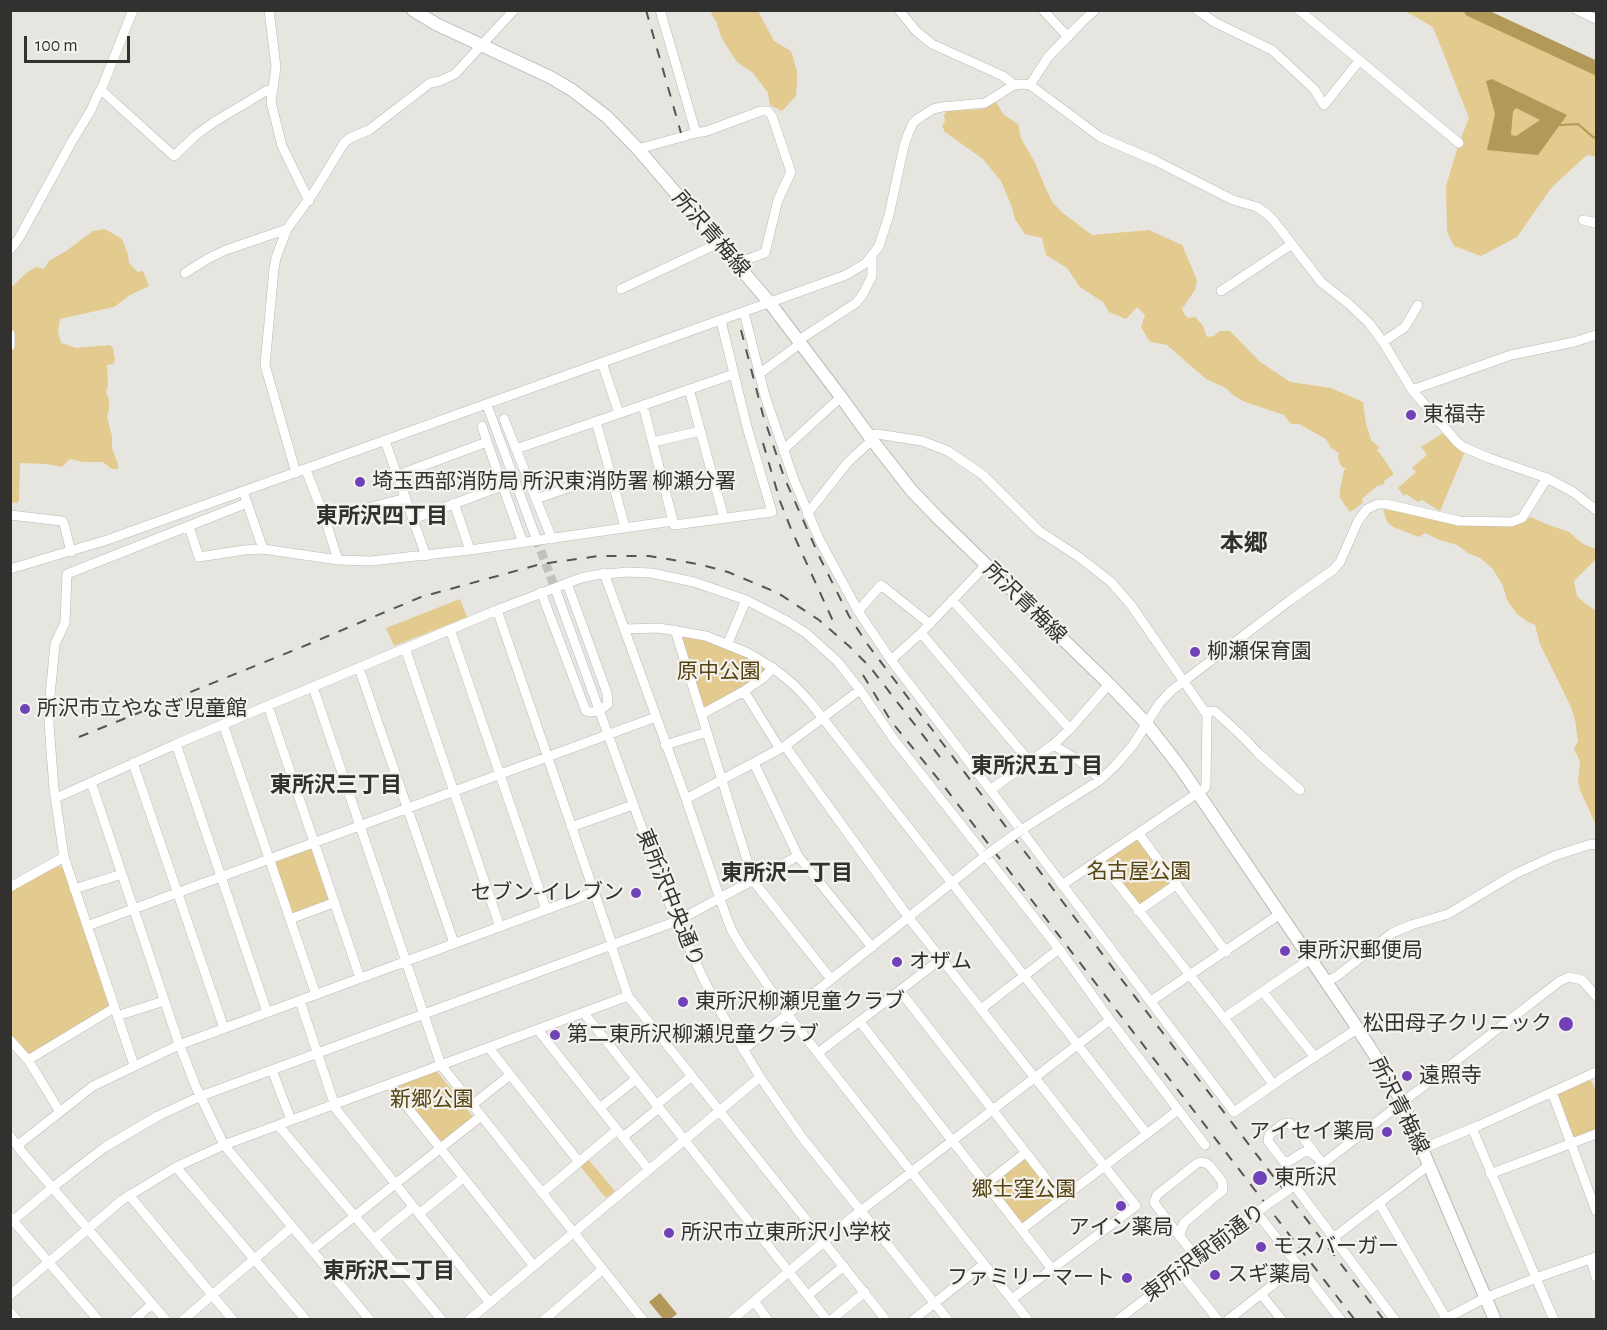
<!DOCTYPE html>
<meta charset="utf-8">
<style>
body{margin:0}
#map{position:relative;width:1607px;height:1330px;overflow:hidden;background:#e7e5e0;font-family:"Alegreya Sans",sans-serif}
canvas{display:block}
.frame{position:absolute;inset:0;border:12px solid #323130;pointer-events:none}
.scale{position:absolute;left:24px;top:36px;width:106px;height:27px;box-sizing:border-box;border:3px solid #323130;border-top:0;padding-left:8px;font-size:18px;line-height:21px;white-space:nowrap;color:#323130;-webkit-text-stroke:4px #f4f2ee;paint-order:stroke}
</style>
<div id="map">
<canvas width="1607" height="1330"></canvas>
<div class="frame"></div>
<div class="scale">100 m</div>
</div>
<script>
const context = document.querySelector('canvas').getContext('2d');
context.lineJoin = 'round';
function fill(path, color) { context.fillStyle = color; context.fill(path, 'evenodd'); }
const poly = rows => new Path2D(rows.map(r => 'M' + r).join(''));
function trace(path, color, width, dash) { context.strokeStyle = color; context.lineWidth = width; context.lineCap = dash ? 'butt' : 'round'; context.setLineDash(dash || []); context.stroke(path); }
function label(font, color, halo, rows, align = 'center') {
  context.font = font + ' "Alegreya Sans","Noto Sans JP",sans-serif'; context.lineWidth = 4.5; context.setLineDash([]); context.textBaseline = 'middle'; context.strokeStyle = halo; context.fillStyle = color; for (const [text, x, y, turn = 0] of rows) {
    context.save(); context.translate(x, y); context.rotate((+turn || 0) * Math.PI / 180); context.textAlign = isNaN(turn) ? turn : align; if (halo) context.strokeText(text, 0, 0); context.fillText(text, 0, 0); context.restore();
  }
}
fill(poly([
 [713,10,758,11,774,41,791,51,797,71,797,81,796,96,782,111,770,105,768,93,753,73,737,62,727,47,721,36,716,21,711,14],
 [1405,11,1472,11,1596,66,1596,157,1587,155,1552,187,1517,237,1481,256,1454,246,1447,232,1446,186,1459,143,1469,118,1433,27],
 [996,102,1004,115,1018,124,1021,138,1035,163,1046,189,1053,203,1063,213,1092,235,1149,230,1182,245,1197,280,1195,290,1182,309,1184,314,1188,318,1195,317,1203,326,1207,337,1214,336,1220,331,1230,331,1259,361,1290,382,1331,388,1363,402,1366,424,1371,440,1379,447,1377,452,1379,452,1394,474,1385,480,1383,485,1377,486,1370,492,1362,499,1363,503,1350,512,1340,498,1340,490,1344,470,1347,468,1343,468,1340,464,1338,458,1339,453,1331,448,1326,439,1299,424,1291,424,1284,415,1245,402,1233,395,1226,388,1206,379,1167,345,1150,342,1141,327,1145,315,1137,307,1126,319,1109,312,1103,302,1080,287,1067,268,1046,255,1042,238,1025,234,1015,219,1012,207,1001,181,983,159,945,132,942,126,945,121,944,116,946,111,984,109],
 [105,229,122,239,128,254,129,263,138,272,143,271,149,286,130,295,114,307,60,319,58,331,61,343,76,348,110,345,113,348,115,360,113,364,107,365,108,385,106,392,109,400,109,409,107,417,112,436,112,448,118,464,118,469,112,469,103,462,83,462,70,459,62,467,47,464,20,463,19,501,16,503,10,502,10,289,26,273,36,267,44,269,49,261,66,251,93,231],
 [1443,433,1463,451,1464,454,1440,511,1422,500,1418,502,1406,494,1404,496,1398,488,1416,472,1412,468,1427,455,1421,447],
 [1383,509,1401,512,1411,515,1426,517,1523,522,1531,517,1546,524,1569,532,1583,544,1595,549,1596,559,1574,581,1577,596,1586,604,1595,610,1596,620,1596,825,1580,790,1578,782,1580,761,1574,749,1578,741,1575,720,1571,707,1540,644,1535,625,1528,622,1517,614,1507,600,1503,586,1493,569,1480,558,1468,553,1457,545,1437,539,1425,533,1419,537,1393,527,1387,522],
 [460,599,467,617,394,646,386,628],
 [683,634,703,639,733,649,765,668,766,672,743,689,705,708,702,707,680,638],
 [1137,838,1172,883,1141,907,1105,860],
 [310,849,313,850,330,901,292,915,275,865,275,861],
 [60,866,65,869,109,1002,109,1007,32,1054,27,1054,11,1034,10,891,54,867],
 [436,1070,473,1117,440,1144,396,1085],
 [1590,1078,1596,1091,1596,1132,1572,1142,1554,1094],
 [1026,1158,1056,1196,1056,1199,1025,1223,1022,1223,991,1184],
 [588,1159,615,1191,606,1198,580,1166]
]), '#e3ca8e');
fill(poly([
 [1492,79,1567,115,1538,155,1487,150,1495,114,1486,81],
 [1516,108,1540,120,1516,136,1511,135,1513,111],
 [660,1293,677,1314,670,1319,663,1319,649,1302]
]), '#b29859');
trace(poly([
 [1560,125,1578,124,1593,137,1596,138]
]), '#b29859', 2);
trace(poly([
 [1471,10,1596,68]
]), '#b29859', 14);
trace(poly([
 [536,538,556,591]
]), '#c3c1bd', 9, [9, 4.5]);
const minor = poly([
 [269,10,276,67,271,102,282,146,309,201],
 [899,10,916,31,932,44,1003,76,1014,85],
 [1043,10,1068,37],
 [1197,10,1216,23,1272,50,1314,89,1324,105,1359,61],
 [1299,10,1459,143],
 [1577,10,1596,19],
 [1030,85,1048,57,1083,21,1095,10],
 [101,90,174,156,195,136,214,122,266,91,272,90],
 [696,133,707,131,761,111,768,111,772,116,791,172,778,200,765,253,737,263],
 [638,149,696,133,660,10],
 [1583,220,1596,223],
 [10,250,19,238,71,143,91,110,98,94,101,90,133,10],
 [185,273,209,258,226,250,287,229],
 [621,289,719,243],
 [1221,291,1292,244],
 [744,312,765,396,794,480,820,541,858,611,891,660,1021,830,1234,1112,1290,1073,1357,1029],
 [10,334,10,346],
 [799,340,856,303,863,294,872,276,872,257],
 [1383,342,1405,327,1418,305],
 [602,363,619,413],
 [759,374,801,343],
 [689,389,724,518],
 [1412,390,1511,355,1574,342,1596,335],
 [487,405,536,538],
 [643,405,673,521],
 [504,419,552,539],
 [596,421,625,527],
 [482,426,487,442],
 [868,435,877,434,922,441,948,451,983,475,1039,531,1079,557,1111,582,1131,605,1207,715,1206,784,1205,788,1062,885],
 [385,441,426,556],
 [653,442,700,431],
 [516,449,734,374],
 [783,450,841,397],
 [306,470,325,519,338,560],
 [296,473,265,365,274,269,276,258,283,239,287,229,314,192,344,143,350,138,369,130,430,83,440,81,455,74,514,10],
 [398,475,487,442,523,543],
 [245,497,263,549],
 [536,499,610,473],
 [454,503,470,550],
 [807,514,848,462,872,440],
 [10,515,62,521,64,524,71,552],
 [325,519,406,498],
 [413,519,502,486],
 [189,527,199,557,244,550,263,549,338,560,371,561,470,550,673,521,674,525,772,512,747,427,721,321],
 [10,569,107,540,846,275,866,263,879,246,889,215,904,146,908,134,913,123,919,118,933,109,942,107,985,103,1014,85,1022,84,1030,85,1100,137,1156,161,1233,200,1257,207,1267,214,1274,221,1321,282,1350,305,1369,323,1383,342,1412,390,1457,442,1463,447,1489,458,1547,478,1573,492,1596,510],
 [604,573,686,799,721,902,731,929,742,948,791,1019,1028,1320],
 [556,591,668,900,702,976,720,1011,760,1077,801,1136,948,1320],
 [541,592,586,711,590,712,599,711,608,704,607,693,567,583],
 [952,600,1070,729],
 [497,610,612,944],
 [858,611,881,585,930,624],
 [450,629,546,909],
 [624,629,659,628,706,636,748,653,773,668,793,684,810,702,952,883,1147,1134],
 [675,630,752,876,755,883,831,979],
 [921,633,1030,762],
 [728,643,746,600],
 [405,648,500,927],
 [891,660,921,633,986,565],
 [359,668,454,943],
 [313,687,441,1065,643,1320],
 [744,691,780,749],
 [268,706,360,978],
 [1205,712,1214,711,1217,713,1245,739,1258,753,1300,790],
 [702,714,744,691,763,678,773,668],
 [223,724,316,995],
 [176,744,267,1012],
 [665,745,707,732],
 [1053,745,1080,761,1095,774,1100,780],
 [785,746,909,918,1136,1206,1012,1299],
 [133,763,224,1028],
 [754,763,798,856,872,947],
 [91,782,178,1041,196,1087,224,1145,370,1320],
 [990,790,1053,745,1070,729,1109,684],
 [56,798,176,744,497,610,581,578,595,575,628,572,651,573,694,582,746,600,787,621,806,633,838,662,860,690,895,741,1059,949,1110,1020,1205,1145],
 [686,799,785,746,860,690],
 [571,827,633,805],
 [1021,830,1100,780,1115,766,1133,745,1159,704,1171,691,1289,601,1333,570,1340,562,1358,521,1367,509,1378,504,1386,504,1459,521,1511,522,1522,518,1547,478],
 [1139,834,1226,952],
 [1099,860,1231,1027,1273,1084],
 [10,887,64,857],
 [74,889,122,874],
 [1138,911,1177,884],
 [290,919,333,903],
 [87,926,656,717],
 [611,945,628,996,886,1320],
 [1326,982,1337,976,1392,933,1411,925,1448,914,1513,875,1554,856,1591,844,1596,845],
 [900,991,1062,1199],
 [1263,992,1314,1056],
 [300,1001,336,1109,490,1303],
 [1151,1001,1280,914],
 [981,1009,1059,949],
 [584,1013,827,1320],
 [117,1016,164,1001],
 [1224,1018,1310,959],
 [860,1022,1052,1269],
 [538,1030,649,1170],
 [10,1040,28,1060,60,1112],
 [489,1048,579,1162],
 [743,1050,985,856],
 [818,1053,941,959],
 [28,1060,114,1008],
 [134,1065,64,857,54,789,49,724,50,696,55,644,65,623,67,574,247,503],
 [272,1070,291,1120],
 [389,1084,534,1266],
 [1552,1092,1596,1211],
 [472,1105,510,1075],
 [656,1105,692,1076],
 [600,1108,636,1079],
 [278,1125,442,1320],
 [1472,1128,1554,1320],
 [10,1136,21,1151,166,1320],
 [623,1137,659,1108],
 [18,1145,93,1086,179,1045,594,892],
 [1422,1149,1480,1125,1596,1072],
 [1317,1157,1308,1151,1302,1153,1290,1161,1284,1162,1268,1141,1269,1135,1283,1124,1289,1123,1296,1129,1310,1147,1322,1163],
 [176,1167,306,1320],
 [1490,1174,1596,1134],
 [986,1184,1025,1153],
 [1294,1185,1395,1320],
 [1291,1188,1560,981,1569,977,1582,980,1596,996],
 [542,1193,617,1130],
 [129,1195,233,1320],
 [1379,1203,1446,1318],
 [1257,1213,1341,1320],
 [419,1214,463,1178],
 [10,1217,98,1320],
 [10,1223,53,1187,105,1147,158,1116,201,1096,677,921,798,856],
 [1022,1229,1178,1110],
 [1181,1238,1180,1233,1184,1223,1223,1190,1222,1181,1210,1166,1206,1163,1200,1162,1196,1164,1157,1195,1154,1202,1155,1204,1181,1238,1197,1258],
 [1333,1238,1429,1165],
 [374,1239,413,1207],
 [312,1250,481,1116],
 [1591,1259,1596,1277],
 [1180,1272,1218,1320],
 [1261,1294,1282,1320],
 [10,1295,122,1200,176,1167,224,1145,628,996],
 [808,1295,844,1266],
 [754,1301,768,1320],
 [10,1312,17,1320],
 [134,1320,152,1304],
 [183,1320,292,1227],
 [469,1320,760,1077],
 [544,1320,603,1269],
 [732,1320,854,1216,1110,1020],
 [831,1320,865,1292],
 [913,1320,984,1264],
 [1118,1320,1261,1209],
 [1228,1320,1298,1265],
 [1443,1320,1485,1298,1536,1278,1596,1257]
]);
const major = poly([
 [413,10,436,24,550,77,572,90,607,117,638,149,770,303,841,397,872,440,912,491,937,517,1109,684,1146,723,1180,767,1204,802,1350,1017,1383,1068,1402,1102,1495,1320]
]);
trace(minor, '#bbb9b5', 10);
trace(major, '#bbb9b5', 14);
trace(minor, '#fff', 9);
trace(major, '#fff', 12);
trace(poly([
 [646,10,681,133],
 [741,330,763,415,784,477,820,558,849,616,868,645,1119,976,1384,1320],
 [763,443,780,501,791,529,833,621],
 [863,675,891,721,943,785,1355,1320],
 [79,737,297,649,421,597,541,564,599,556,649,556,698,564,728,572,778,593,819,620,849,646,870,667,943,761]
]), '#575554', 2, [10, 10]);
const minorBridge = poly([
 [985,856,1021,830],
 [1261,1209,1291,1188]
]);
trace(minorBridge, '#bbb9b5', 10, []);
trace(minorBridge, '#fff', 9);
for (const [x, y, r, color] of [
 [1411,415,6,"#7141b8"],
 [360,482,6,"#7141b8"],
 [1195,652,6,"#7141b8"],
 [25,709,6,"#7141b8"],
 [636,893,6,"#7141b8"],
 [1285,951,6,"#7141b8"],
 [897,962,6,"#7141b8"],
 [683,1002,6,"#7141b8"],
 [1566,1024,8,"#7141b8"],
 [555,1035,6,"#7141b8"],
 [1407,1076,6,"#7141b8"],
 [1387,1132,6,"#7141b8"],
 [1260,1178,8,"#7141b8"],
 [1121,1206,6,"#7141b8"],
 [669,1233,6,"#7141b8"],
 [1261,1247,6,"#7141b8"],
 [1215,1275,6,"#7141b8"],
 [1127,1278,6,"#7141b8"]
]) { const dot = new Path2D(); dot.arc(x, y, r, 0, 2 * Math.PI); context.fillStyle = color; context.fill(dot); trace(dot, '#f4f2ee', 2); }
label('21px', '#323130', '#f4f2ee', [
 ["所沢青梅線",711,234,49],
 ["所沢青梅線",1025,603,44],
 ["東所沢中央通り",670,898,68],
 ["所沢青梅線",1399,1106,63],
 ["東所沢駅前通り",1204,1253,-37]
]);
label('21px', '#323130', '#f4f2ee', [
 ["東福寺",1423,415],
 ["埼玉西部消防局 所沢東消防署 柳瀬分署",372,482],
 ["柳瀬保育園",1207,652],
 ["所沢市立やなぎ児童館",37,709],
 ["セブン-イレブン",624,893,"right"],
 ["東所沢郵便局",1297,951],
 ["オザム",909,962],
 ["東所沢柳瀬児童クラブ",695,1002],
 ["松田母子クリニック",1552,1024,"right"],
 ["第二東所沢柳瀬児童クラブ",567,1035],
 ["遠照寺",1419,1076],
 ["アイセイ薬局",1375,1132,"right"],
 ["東所沢",1274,1178],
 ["アイン薬局",1121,1228,"center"],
 ["所沢市立東所沢小学校",681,1233],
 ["モスバーガー",1273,1247],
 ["スギ薬局",1227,1275],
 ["ファミリーマート",1115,1278,"right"]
], 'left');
label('21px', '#564411', '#f4f2ee', [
 ["原中公園",719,672],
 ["名古屋公園",1139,872],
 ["新郷公園",432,1100],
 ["郷士窪公園",1024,1190]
]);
label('bold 22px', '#323130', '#f4f2ee', [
 ["東所沢四丁目",382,516],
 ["東所沢五丁目",1037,766],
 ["東所沢三丁目",336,785],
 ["東所沢一丁目",787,873],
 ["東所沢二丁目",389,1271]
]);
label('bold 24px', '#323130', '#f4f2ee', [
 ["本郷",1244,544]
]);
</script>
